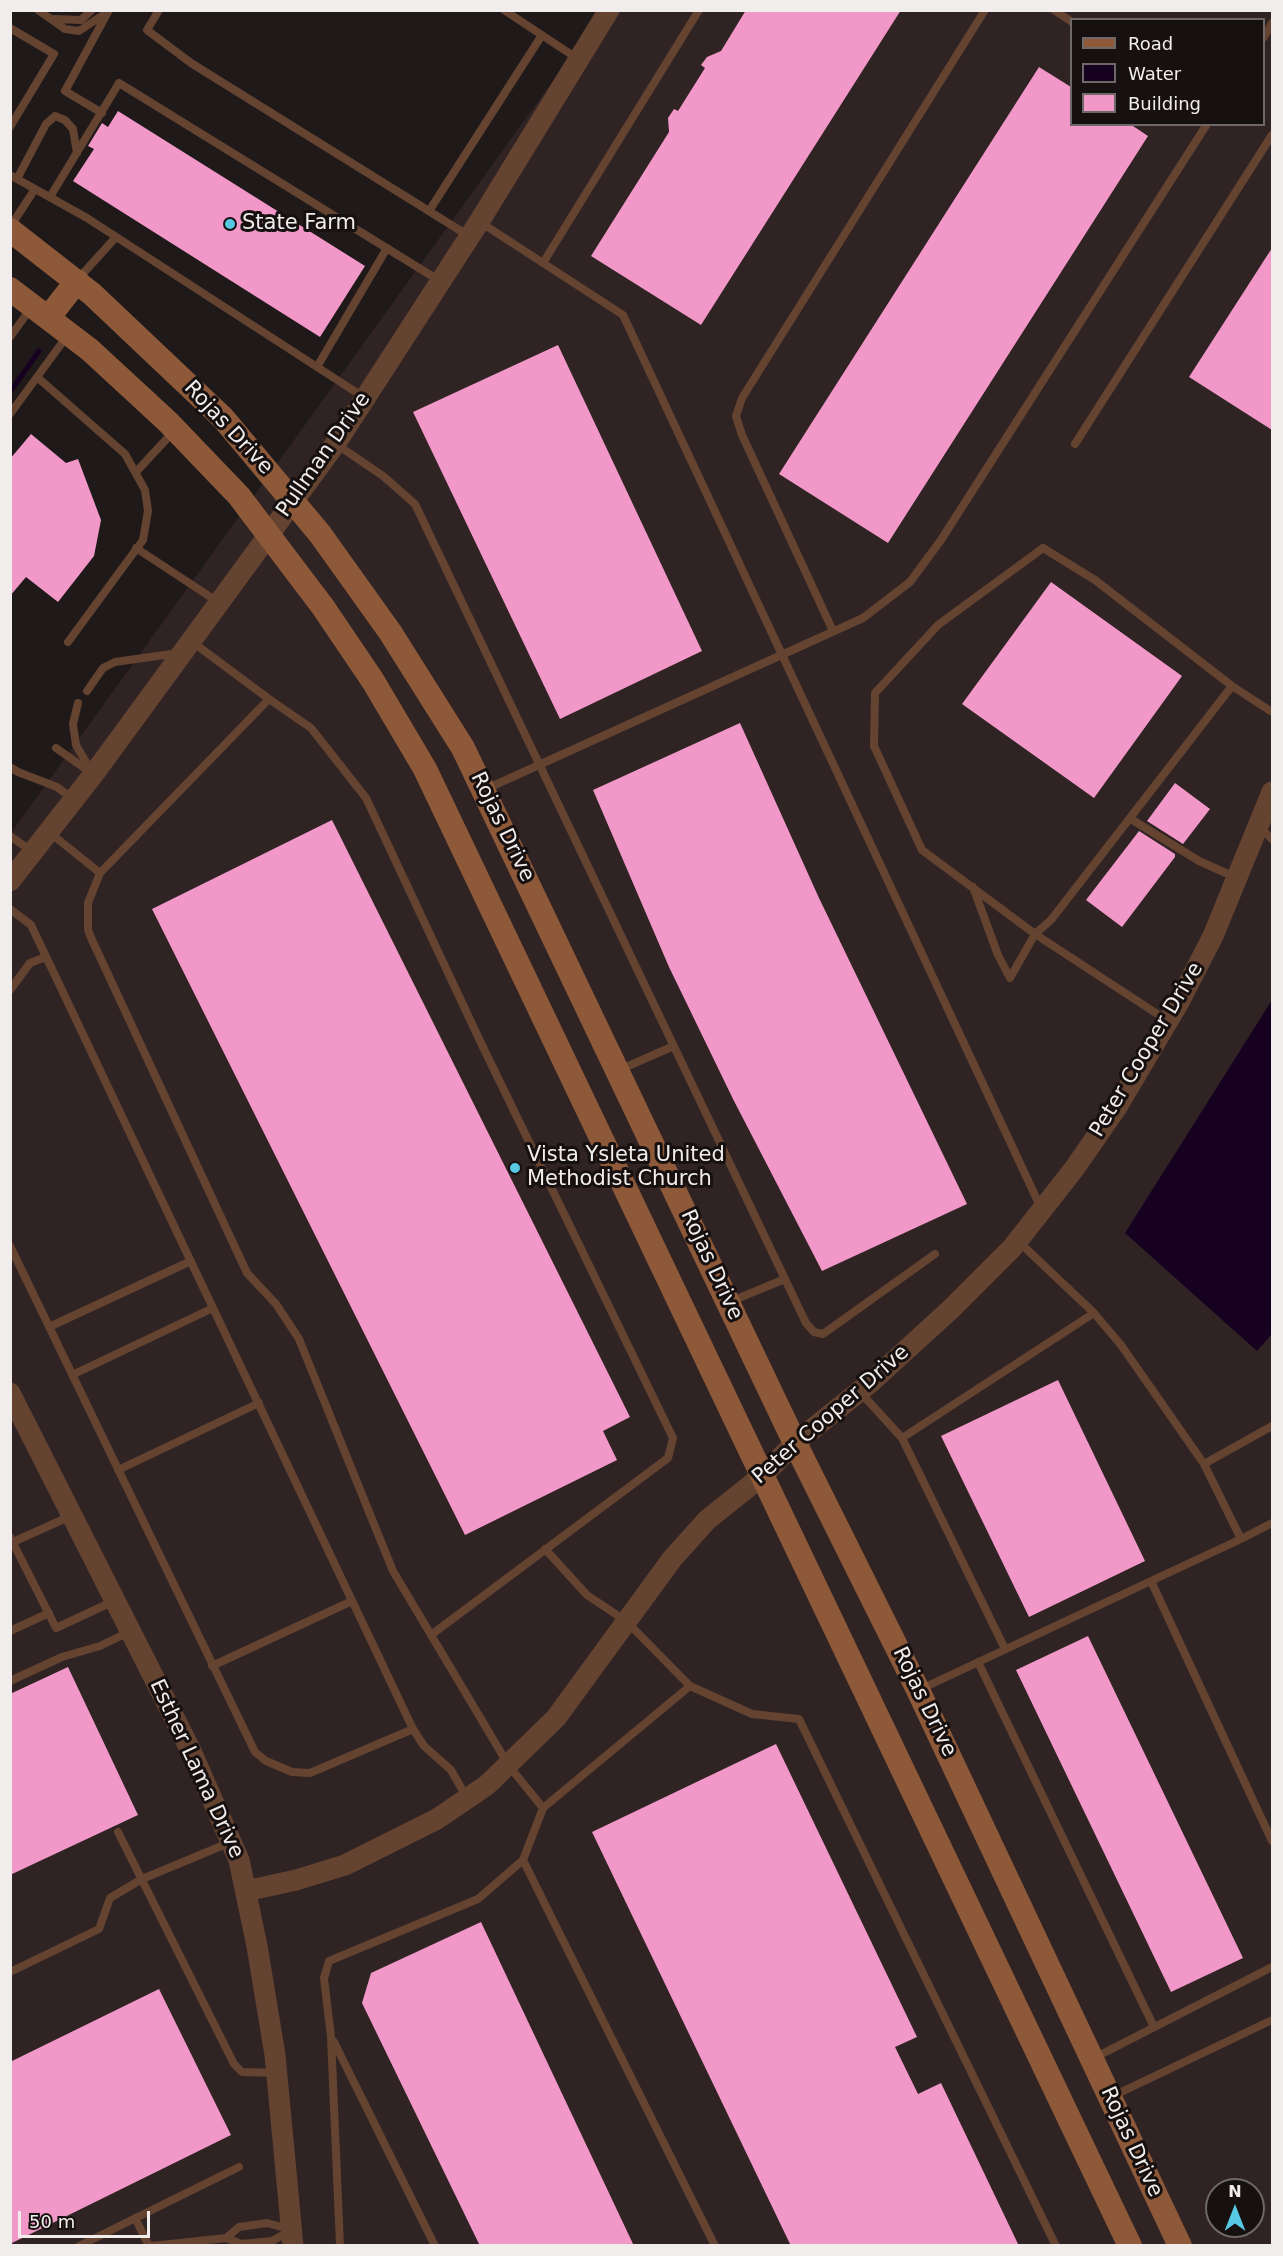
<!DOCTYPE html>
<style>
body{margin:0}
#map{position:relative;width:1283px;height:2256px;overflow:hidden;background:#201919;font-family:"DejaVu Sans",sans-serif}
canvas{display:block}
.frame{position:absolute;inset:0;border:12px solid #f2eded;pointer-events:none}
.legend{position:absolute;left:1070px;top:18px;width:195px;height:108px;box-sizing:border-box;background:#161010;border:2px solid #6e6868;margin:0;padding:8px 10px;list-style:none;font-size:18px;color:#f2eded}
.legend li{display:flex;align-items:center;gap:12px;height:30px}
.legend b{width:30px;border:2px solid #6e6868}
.north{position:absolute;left:1205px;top:2178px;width:60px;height:60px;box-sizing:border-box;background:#161010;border:2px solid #6e6868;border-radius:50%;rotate:0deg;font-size:16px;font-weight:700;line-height:24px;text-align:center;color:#f2eded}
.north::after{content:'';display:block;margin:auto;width:21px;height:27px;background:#58c9e4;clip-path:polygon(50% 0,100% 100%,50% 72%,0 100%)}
.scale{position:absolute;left:18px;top:2211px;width:132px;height:27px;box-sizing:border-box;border:3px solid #f2eded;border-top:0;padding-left:8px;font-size:18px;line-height:21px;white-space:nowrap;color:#f2eded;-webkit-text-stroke:4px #161010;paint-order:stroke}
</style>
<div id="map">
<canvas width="1283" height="2256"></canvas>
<div class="frame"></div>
<ul class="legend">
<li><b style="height:8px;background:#8d5939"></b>Road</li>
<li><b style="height:16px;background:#170121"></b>Water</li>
<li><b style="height:16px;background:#f198c9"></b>Building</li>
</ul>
<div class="north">N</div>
<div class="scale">50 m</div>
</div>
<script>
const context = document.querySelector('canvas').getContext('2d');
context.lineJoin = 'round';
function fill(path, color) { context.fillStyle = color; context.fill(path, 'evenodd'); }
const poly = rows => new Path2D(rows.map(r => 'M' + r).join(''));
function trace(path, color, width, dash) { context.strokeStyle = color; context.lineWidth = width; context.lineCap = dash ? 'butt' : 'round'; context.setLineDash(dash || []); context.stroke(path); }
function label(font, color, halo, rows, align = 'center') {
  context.font = font + ' "DejaVu Sans",sans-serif'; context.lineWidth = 6; context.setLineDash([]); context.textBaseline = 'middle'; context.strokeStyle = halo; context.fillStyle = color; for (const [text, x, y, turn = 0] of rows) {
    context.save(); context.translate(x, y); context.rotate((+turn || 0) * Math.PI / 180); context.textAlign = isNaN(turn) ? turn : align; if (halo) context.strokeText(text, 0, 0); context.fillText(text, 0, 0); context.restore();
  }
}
fill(poly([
 [603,11,1272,11,1272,2245,11,2246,11,833],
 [1072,20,1264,20,1264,124,1072,124],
 [1217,2190,1253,2190,1253,2226,1217,2226]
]), '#302323');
fill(poly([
 [1272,1000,1272,1334,1257,1351,1125,1233]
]), '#170121');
trace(poly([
 [10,392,39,351]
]), '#170121', 5);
fill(poly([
 [746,10,901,10,701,325,591,256,669,132,668,118,674,109,678,111,705,68,701,65,707,57,721,51],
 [1039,67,1071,87,1071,124,1130,124,1148,136,888,543,779,474],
 [118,111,365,266,320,337,73,181,94,149,88,146,102,123,108,127],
 [1272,248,1272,430,1189,377],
 [558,345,702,651,560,719,413,412],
 [31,434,66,463,78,459,101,520,94,556,58,602,26,577,10,596,10,459],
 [1051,582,1182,676,1094,798,962,704],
 [740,723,819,898,967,1204,822,1271,733,1099,669,967,593,790],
 [1175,783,1210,809,1183,844,1147,821],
 [332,820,630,1417,603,1431,617,1460,465,1535,152,909],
 [1139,831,1175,854,1175,857,1122,927,1086,900],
 [1058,1380,1145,1561,1029,1617,941,1436],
 [1088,1636,1243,1958,1171,1992,1016,1670],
 [68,1667,138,1815,10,1875,10,1694],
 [776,1744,917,2037,895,2047,918,2094,941,2083,1019,2246,791,2246,592,1832],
 [481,1922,634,2246,480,2246,362,2003,371,1973],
 [159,1989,231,2135,10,2244,10,2062]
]), '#f198c9');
trace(poly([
 [38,10,65,29,79,31,103,15],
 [159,10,147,30,191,63,469,236],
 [504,10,578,59],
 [1054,10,1072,22],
 [54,19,81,20,92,10],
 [10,28,54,54,10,127],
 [1264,37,1272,23],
 [102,113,65,91,109,10],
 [10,175,87,218,365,398],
 [17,179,46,124,55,116,65,120,73,129,77,153],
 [50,197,119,83,440,281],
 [429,211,542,35],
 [480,222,623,315,1041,1208],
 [10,227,35,189],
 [543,263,699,10],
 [78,279,116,237],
 [10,337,31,308],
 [317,367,387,248],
 [37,377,125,454,145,490,148,511,143,540,68,642],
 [10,414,67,336],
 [336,444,383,476,415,504,806,1323,814,1332,823,1334,935,1254],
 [1075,444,1272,135],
 [137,471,173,432],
 [136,548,218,602],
 [1043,548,1095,580,1232,686,1051,920,1035,934,922,850,874,746,875,693,938,625,1043,548],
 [833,631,742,435,736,416,742,398,985,10],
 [1232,686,1272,712],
 [87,691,103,668,115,662,179,653],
 [269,699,311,728,366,798,481,1043,673,1438,668,1458,431,1635],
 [78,703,73,724,76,745,93,774],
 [56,748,90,772],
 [10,767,18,772,57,787,73,799],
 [486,789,863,618,910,582,941,540,1207,124],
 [1131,819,1199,861,1237,878],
 [1259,827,1272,839],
 [49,832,100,873,269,699,191,641],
 [10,836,33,852],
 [100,873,88,903,88,930,92,940,247,1273,276,1304,299,1339,393,1571,509,1766,543,1808,690,1686],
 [973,887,998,955,1010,978,1035,934,1168,1021],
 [10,909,31,925,413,1729,424,1746,451,1770,467,1798],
 [10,990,30,963,46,957],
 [619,1070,674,1046],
 [10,1246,255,1752,266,1761,292,1772,310,1773,413,1729],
 [729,1302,785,1279],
 [1094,1313,1121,1345,1204,1464,1241,1539,1272,1523],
 [49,1327,191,1261],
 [72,1375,213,1308],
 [861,1393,902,1438,1005,1649],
 [902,1438,1094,1313,1019,1242],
 [1204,1464,1272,1426],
 [118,1470,259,1403],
 [10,1537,56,1628,114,1601],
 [13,1542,73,1515],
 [545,1549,587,1595,626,1621,690,1686,752,1714,799,1719,1056,2246],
 [1151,1581,1241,1539],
 [10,1631,49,1613],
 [978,1662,1154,2027],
 [212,1666,352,1601],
 [10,1681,62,1657,100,1646,129,1632],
 [921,1689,1151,1581,1272,1841],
 [118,1832,234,2064,242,2072,276,2073],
 [523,1860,715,2246],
 [10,1972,99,1929,110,1898,142,1879,231,1842],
 [334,2042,435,2246],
 [1094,2058,1272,1967],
 [1113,2096,1272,2020],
 [135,2218,149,2246],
 [226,2238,239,2227,267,2223,289,2229],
 [79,2246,239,2167],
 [151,2246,226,2238,241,2244,272,2241,290,2231],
 [340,2246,331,2037,324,1978,329,1961,478,1899,523,1860,543,1808]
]), '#644330', 8);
trace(poly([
 [10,881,93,775,336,443,479,222,609,10],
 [10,1393,190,1749,239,1860,257,1946,275,2055,293,2246],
 [246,1891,296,1880,345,1865,437,1819,487,1785,556,1718,672,1559,707,1520,762,1476,795,1443,871,1382,951,1309,1012,1248,1074,1169,1117,1107,1178,1004,1213,936,1272,792]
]), '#644330', 21);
trace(poly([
 [10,230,92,294,223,418,320,534,390,632,463,748,795,1443,918,1690,1180,2246],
 [10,289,90,350,168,422,239,496,323,607,373,681,425,769,1130,2246],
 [48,318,77,281]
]), '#8d5939', 24);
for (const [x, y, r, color] of [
 [230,224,6,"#58c9e4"],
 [515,1168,6,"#58c9e4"]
]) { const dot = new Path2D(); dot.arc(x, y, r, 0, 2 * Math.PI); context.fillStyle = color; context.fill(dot); trace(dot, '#161010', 2); }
label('21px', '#f2eded', '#161010', [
 ["State Farm",242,224],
 ["Vista Ysleta United",527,1156],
 ["Methodist Church",527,1180]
], 'left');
label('21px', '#f2eded', '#161010', [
 ["Rojas Drive",228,428,47],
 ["Pullman Drive",324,455,-55],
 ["Rojas Drive",502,827,64],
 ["Peter Cooper Drive",1147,1050,-59],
 ["Rojas Drive",711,1265,65],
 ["Peter Cooper Drive",831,1415,-41],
 ["Rojas Drive",924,1702,64],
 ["Esther Lama Drive",196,1769,65],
 ["Rojas Drive",1131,2142,65]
]);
</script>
